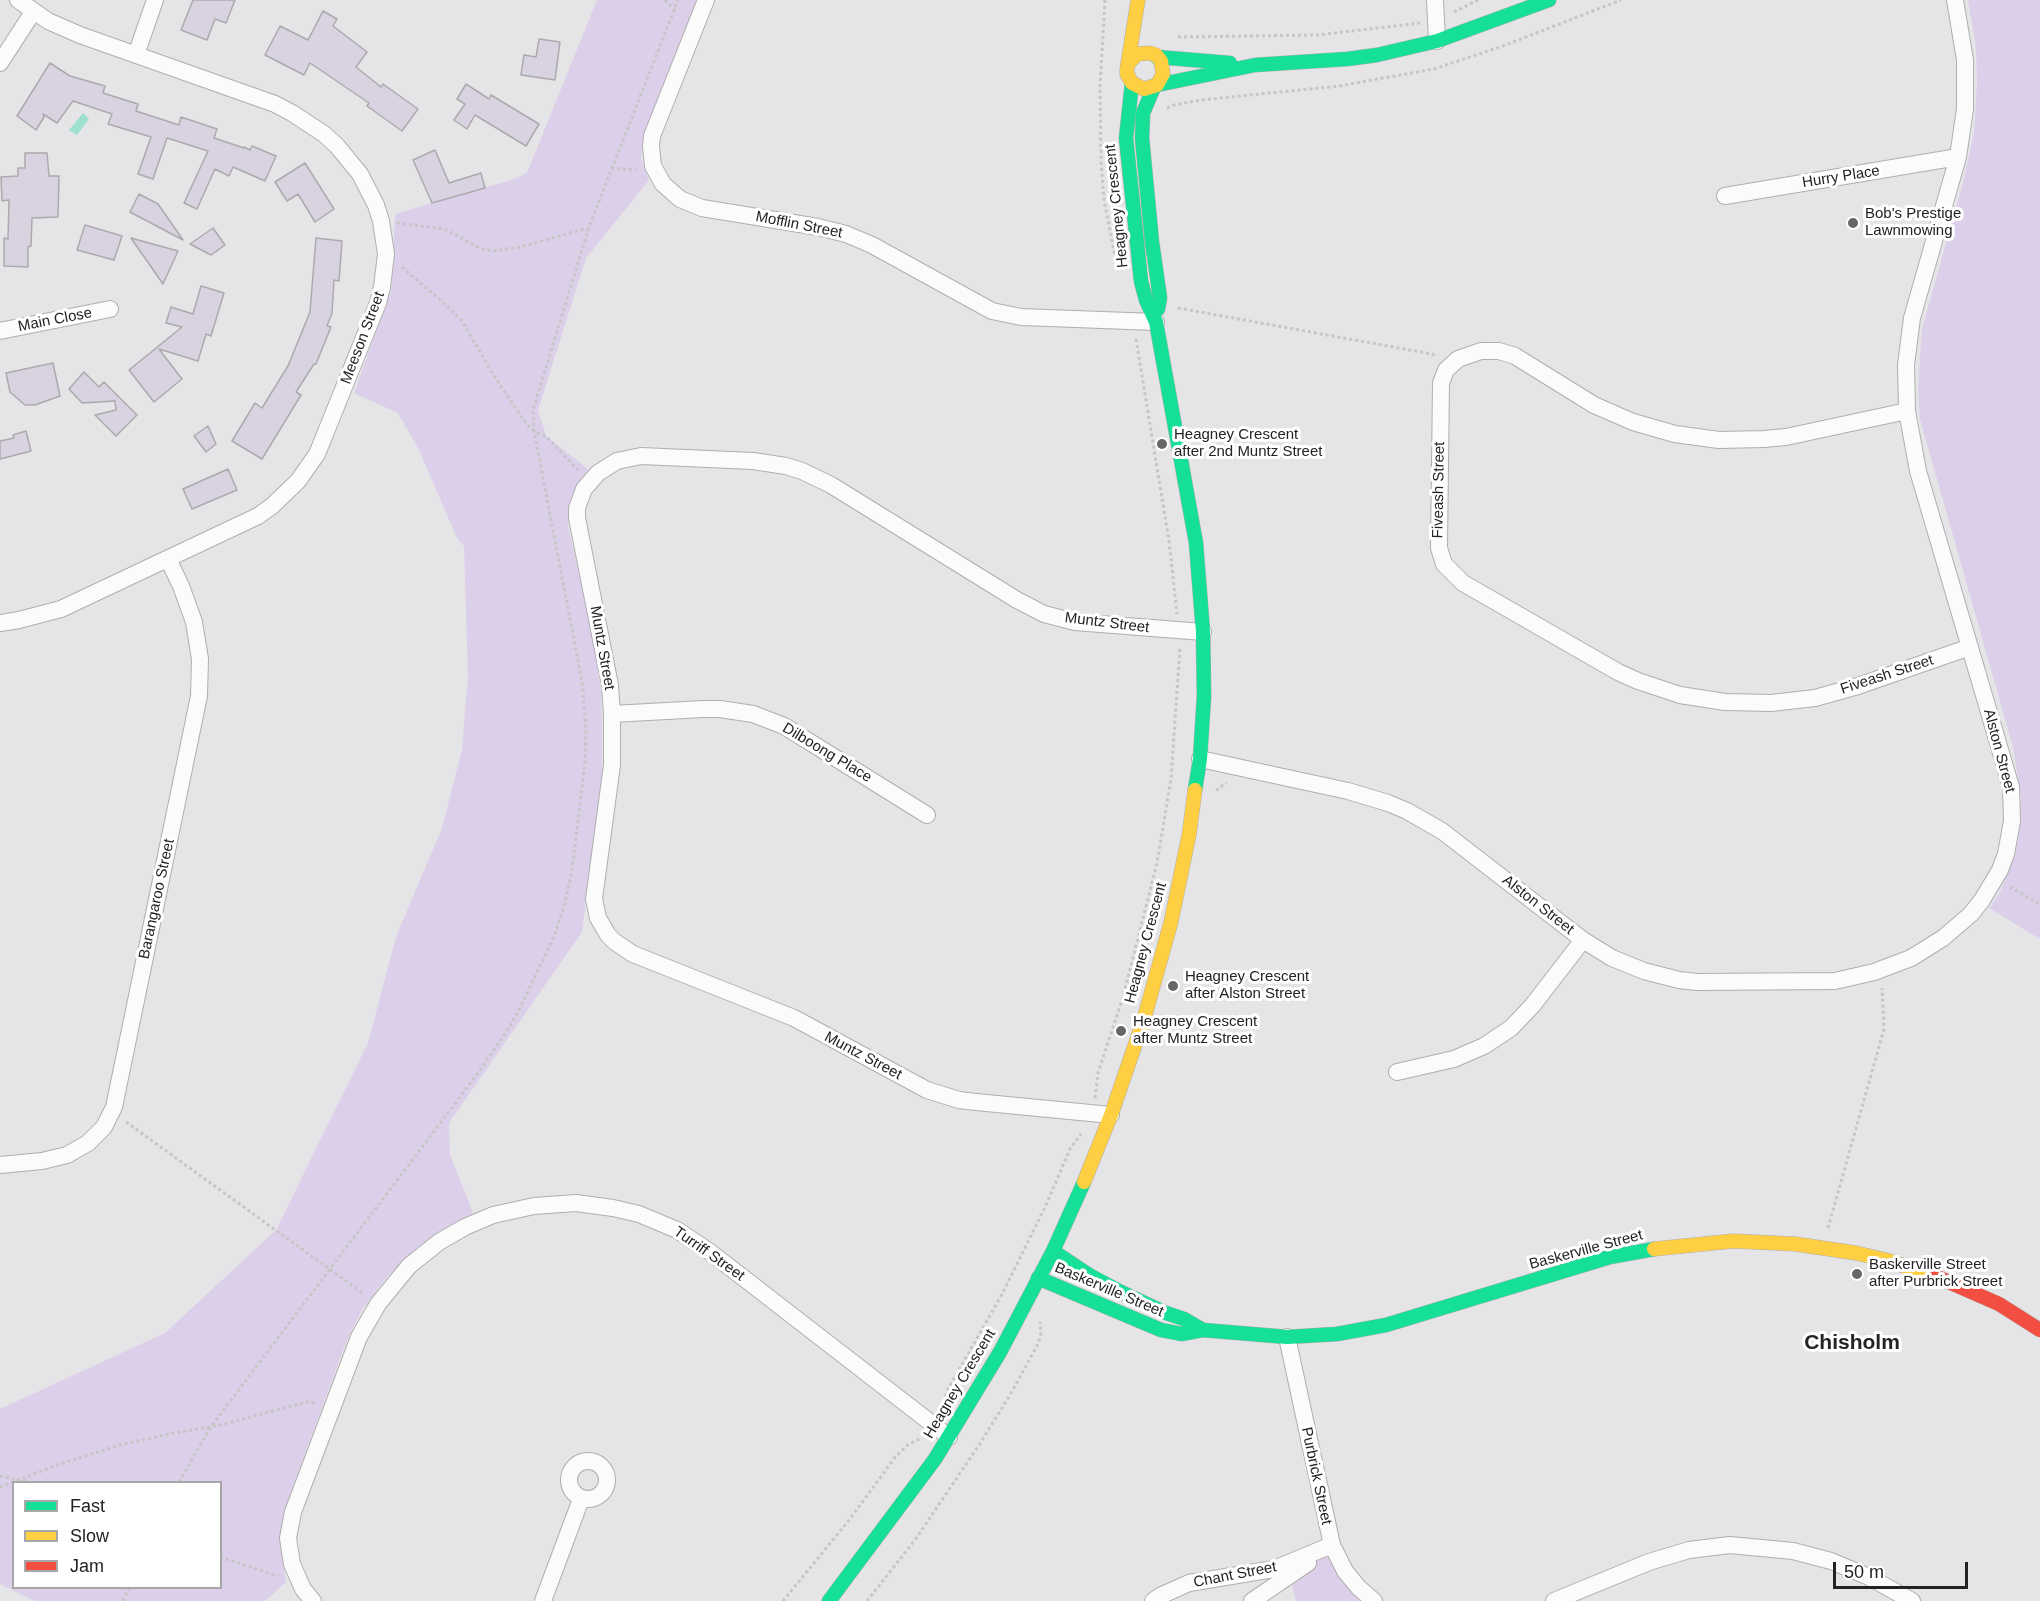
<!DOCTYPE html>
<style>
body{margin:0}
#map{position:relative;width:2040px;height:1601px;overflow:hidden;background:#e5e4e7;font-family:Helvetica,sans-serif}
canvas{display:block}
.legend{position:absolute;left:12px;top:1481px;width:210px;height:108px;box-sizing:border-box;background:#fff;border:2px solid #a7a7a7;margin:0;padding:8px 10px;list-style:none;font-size:18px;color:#232224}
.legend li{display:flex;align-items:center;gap:12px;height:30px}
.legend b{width:30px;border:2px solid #a7a7a7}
.scale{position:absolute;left:1833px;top:1562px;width:135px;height:27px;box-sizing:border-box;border:3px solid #232224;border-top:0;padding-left:8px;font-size:18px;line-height:21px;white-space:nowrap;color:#232224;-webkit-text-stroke:4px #fff;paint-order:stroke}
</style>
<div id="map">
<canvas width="2040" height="1601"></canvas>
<ul class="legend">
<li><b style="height:8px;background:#16e098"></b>Fast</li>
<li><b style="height:8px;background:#ffcf43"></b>Slow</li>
<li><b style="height:8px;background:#f24e42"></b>Jam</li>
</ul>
<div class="scale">50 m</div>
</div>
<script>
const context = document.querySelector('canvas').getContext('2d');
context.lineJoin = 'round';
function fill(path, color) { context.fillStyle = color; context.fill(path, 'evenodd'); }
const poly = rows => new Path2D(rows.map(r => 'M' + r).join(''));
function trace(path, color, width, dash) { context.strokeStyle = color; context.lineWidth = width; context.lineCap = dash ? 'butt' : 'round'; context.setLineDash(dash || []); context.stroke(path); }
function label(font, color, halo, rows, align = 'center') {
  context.font = font + ' Helvetica,sans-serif'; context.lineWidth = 6; context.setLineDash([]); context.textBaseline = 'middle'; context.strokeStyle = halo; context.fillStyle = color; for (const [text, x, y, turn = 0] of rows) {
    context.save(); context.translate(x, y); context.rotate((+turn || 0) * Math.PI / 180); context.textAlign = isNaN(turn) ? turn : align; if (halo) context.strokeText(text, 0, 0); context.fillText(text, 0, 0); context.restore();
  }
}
fill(poly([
 [597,0,697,0,643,139,641,158,649,180,586,258,538,410,546,436,588,469,571,501,568,526,592,632,601,689,602,727,602,776,582,932,449,1123,450,1155,473,1213,447,1227,418,1247,387,1277,363,1308,347,1340,290,1494,281,1545,286,1582,265,1601,35,1601,0,1584,0,1409,165,1333,276,1230,368,1043,396,937,442,828,462,750,468,676,464,546,457,538,419,450,398,413,354,393,391,291,395,214,511,180,527,173],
 [14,1482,220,1482,220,1588,14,1588],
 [1968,0,2040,0,2040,939,1989,908,2001,891,2016,849,2021,821,2021,798,2013,747,1920,419,1918,387,1922,329,1963,183,1974,133,1977,83,1976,47],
 [1332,1545,1377,1601,1296,1601,1290,1576]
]), '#dccfe9');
fill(poly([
 [83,113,89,119,77,135,69,130]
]), '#9ee0ce');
const building = poly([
 [193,0,235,0,226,23,215,19,207,40,181,30,193,0],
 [323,11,337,19,333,26,367,52,356,67,381,87,383,84,418,109,402,131,367,106,369,103,310,63,304,75,265,55,280,26,308,40,323,11],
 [539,39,560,42,555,80,521,75,524,55,536,57,539,39],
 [50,63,70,76,105,86,103,93,138,104,136,111,179,125,181,117,217,129,214,138,244,148,244,147,250,150,252,146,276,156,265,181,233,167,229,176,215,169,197,209,184,203,208,151,167,138,153,179,138,174,151,137,108,124,112,114,73,101,57,123,43,114,44,117,36,130,17,116,50,63],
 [466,84,489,99,491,95,539,124,526,146,475,115,467,129,454,120,465,104,457,99,466,84],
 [435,150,449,183,481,173,485,188,432,203,413,160,435,150],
 [25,153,47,153,49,176,59,176,58,217,32,218,31,246,28,247,28,267,4,266,4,238,8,239,9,200,2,201,1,177,18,176,18,168,25,168,25,153],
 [305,163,334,209,315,222,298,194,287,201,275,182,305,163],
 [139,194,158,204,183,240,130,212,139,194],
 [85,225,122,236,114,260,77,250,85,225],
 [213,228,225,245,211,255,190,244,213,228],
 [131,238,178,251,163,284,131,238],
 [316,238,342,241,339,281,334,280,332,313,327,326,331,327,316,364,314,364,296,392,301,395,262,459,232,441,255,403,262,408,288,366,310,312,316,238],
 [201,286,224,293,211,336,206,334,198,361,159,349,182,379,154,402,129,370,182,327,166,323,171,307,193,314,201,286],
 [53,363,60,396,35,405,25,405,10,392,6,373,53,363],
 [84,372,99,387,104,382,137,415,116,436,95,415,116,410,115,401,82,403,69,389,84,372],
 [208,426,216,444,206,452,194,436,208,426],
 [26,431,31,451,0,459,0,441,14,438,13,435,26,431],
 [228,469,237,490,192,509,183,489,228,469]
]);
fill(building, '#d9d2e0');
trace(building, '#abaaac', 1.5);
const street = poly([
 [706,0,652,136,651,146,653,166,663,184,680,199,702,208,818,227,846,234,872,245,992,311,1021,317,1156,322],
 [1435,0,1437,41],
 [136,55,155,0],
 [0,63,33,12],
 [1725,196,1958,157],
 [0,331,110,309],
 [1907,411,1786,437,1764,439,1719,440,1675,434,1633,422,1594,405,1515,356,1499,351,1481,351,1458,359,1446,370,1441,383,1439,548,1444,564,1463,583,1618,672,1638,681,1680,695,1725,702,1771,703,1815,698,1858,686,1970,647],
 [0,623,19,620,61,609,258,516,272,506,298,481,317,454,378,303,382,287,386,254,381,221,376,205,360,174,337,146,324,134,292,113,275,104,80,35,48,21,18,0],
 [612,714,703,709,720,709,753,714,784,726,927,815],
 [1200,759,1348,791,1388,803,1407,811,1442,831,1583,940,1612,958,1644,971,1679,980,1697,982,1835,981,1874,972,1911,958,1943,938,1971,914,1982,900,2000,870,2006,854,2012,821,2011,787,1918,471,1907,411,1906,365,1912,318,1958,157,1965,109,1965,60,1955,0],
 [1397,1072,1454,1059,1484,1046,1511,1028,1532,1006,1583,940],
 [1111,1115,976,1102,959,1100,927,1090,794,1018,633,954,615,942,608,935,598,918,594,899,612,765,612,714,610,685,577,518,577,508,584,489,598,473,617,461,641,456,753,461,786,466,802,471,831,485,1017,600,1044,614,1075,622,1203,632],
 [0,1165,42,1161,67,1155,88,1143,104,1127,114,1107,199,696,200,659,194,622,181,586,168,559],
 [1287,1337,1332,1545,1345,1571,1359,1588,1374,1601],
 '569 1480a19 19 0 1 1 38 0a19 19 0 1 1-38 0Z',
 [313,1601,303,1589,292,1564,288,1538,293,1512,359,1337,378,1304,409,1266,439,1242,465,1227,493,1215,534,1206,576,1203,613,1208,639,1214,677,1230,710,1252,949,1437],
 [543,1601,581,1499],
 [1153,1601,1160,1596,1189,1583,1274,1569,1332,1545],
 [1252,1601,1308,1563],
 [1554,1601,1649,1562,1689,1550,1730,1545,1793,1551,1831,1561,1869,1577,1912,1601]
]);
const fast = poly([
 [1157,57,1230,63],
 [1132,83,1126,138,1141,281,1146,300,1156,322,1196,543,1203,632,1204,696,1200,759,1195,790],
 [1157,85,1255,65,1347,59,1377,55,1437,41,1549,0],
 [1154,87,1143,113,1142,138,1152,242,1160,298,1158,309],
 [1053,1251,1089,1275,1119,1291,1166,1313,1184,1319,1203,1330],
 [1038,1278,1161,1330,1182,1334,1203,1330,1287,1337,1337,1334,1386,1325,1610,1257,1654,1249],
 [829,1601,935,1459,1000,1352,1053,1251,1084,1182]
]);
const slow = poly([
 [1128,64,1137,54,1150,53,1156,55,1161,61,1163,74,1157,85,1144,89,1132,83,1127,74,1127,69,1138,0],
 [1084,1182,1111,1115,1144,1019,1171,922,1189,835,1195,790],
 [1654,1249,1733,1241,1795,1244,1856,1253,1886,1260,1935,1276]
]);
const jam = poly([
 [1935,1276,1999,1304,2040,1330]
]);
trace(street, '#afaeb0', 18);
trace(fast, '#afaeb0', 15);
trace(slow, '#afaeb0', 15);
trace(jam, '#afaeb0', 15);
trace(poly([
 [665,0,675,10],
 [1105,0,1100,87,1101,161,1104,200,1116,261],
 [1454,12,1478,0],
 [1178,37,1318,35,1420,23],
 [1167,108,1174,105,1201,100,1339,86,1434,69,1503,46,1621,0],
 [611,168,636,170],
 [397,223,445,229,481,249,493,251,520,247,581,230,588,230],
 [402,267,446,305,462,321,494,376,527,425,537,433,546,436,578,470],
 [1178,308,1432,354,1437,357],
 [1136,339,1169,541,1177,614],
 [1217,791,1218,788,1227,783],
 [2010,887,2040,904],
 [1095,1098,1098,1073,1123,997,1157,863,1171,779,1180,647],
 [126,1122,364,1294],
 [1828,1228,1884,1029,1882,988],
 [942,1408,948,1389,1001,1296,1046,1205,1070,1149,1081,1134],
 [0,1476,30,1482],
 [179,1482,210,1428,475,1077,503,1037,517,1014,554,937,564,906,572,871,585,762,586,728,582,681,534,431,533,410,589,227,678,0],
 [0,1487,57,1465,120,1445,169,1434,221,1425,306,1402,316,1403],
 [220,1557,278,1576],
 [123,1601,129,1588],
 [783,1601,850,1519,896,1456,909,1444,922,1438],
 [867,1601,915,1540,979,1445,1010,1395,1038,1344,1041,1333,1040,1322]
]), '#c6c5c7', 3, [3, 3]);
trace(street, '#fbfbfb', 16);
trace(fast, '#16e098', 14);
trace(slow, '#ffcf43', 14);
trace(jam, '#f24e42', 14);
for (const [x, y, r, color] of [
 [1853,223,6,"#676668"],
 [1162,444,6,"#676668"],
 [1173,986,6,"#676668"],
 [1121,1031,6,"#676668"],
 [1857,1274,6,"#676668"]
]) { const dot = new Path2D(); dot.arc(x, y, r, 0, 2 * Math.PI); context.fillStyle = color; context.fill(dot); trace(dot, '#fff', 2); }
label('15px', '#232224', '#fff', [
 ["Hurry Place",1841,177,-9],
 ["Heagney Crescent",1117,206,-96],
 ["Mofflin Street",799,225,11],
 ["Main Close",55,320,-11],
 ["Meeson Street",363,338,-69],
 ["Fiveash Street",1439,490,-89],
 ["Muntz Street",1107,623,7],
 ["Muntz Street",602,648,80],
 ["Fiveash Street",1887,675,-18],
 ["Alston Street",1999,751,75],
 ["Dilboong Place",827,753,31],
 ["Barangaroo Street",157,899,-78],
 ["Alston Street",1538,905,38],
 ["Heagney Crescent",1146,943,-75],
 ["Muntz Street",863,1056,28],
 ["Baskerville Street",1586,1250,-15],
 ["Turriff Street",709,1254,35],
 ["Baskerville Street",1109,1290,23],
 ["Heagney Crescent",960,1384,-59],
 ["Purbrick Street",1316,1476,78],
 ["Chant Street",1235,1575,-11]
]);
label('15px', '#232224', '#fff', [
 ["Bob's Prestige",1865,214],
 ["Lawnmowing",1865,231],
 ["Heagney Crescent",1174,435],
 ["after 2nd Muntz Street",1174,452],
 ["Heagney Crescent",1185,977],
 ["after Alston Street",1185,994],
 ["Heagney Crescent",1133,1022],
 ["after Muntz Street",1133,1039],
 ["Baskerville Street",1869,1265],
 ["after Purbrick Street",1869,1282]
], 'left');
label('bold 21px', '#232224', '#fff', [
 ["Chisholm",1852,1343]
]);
</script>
